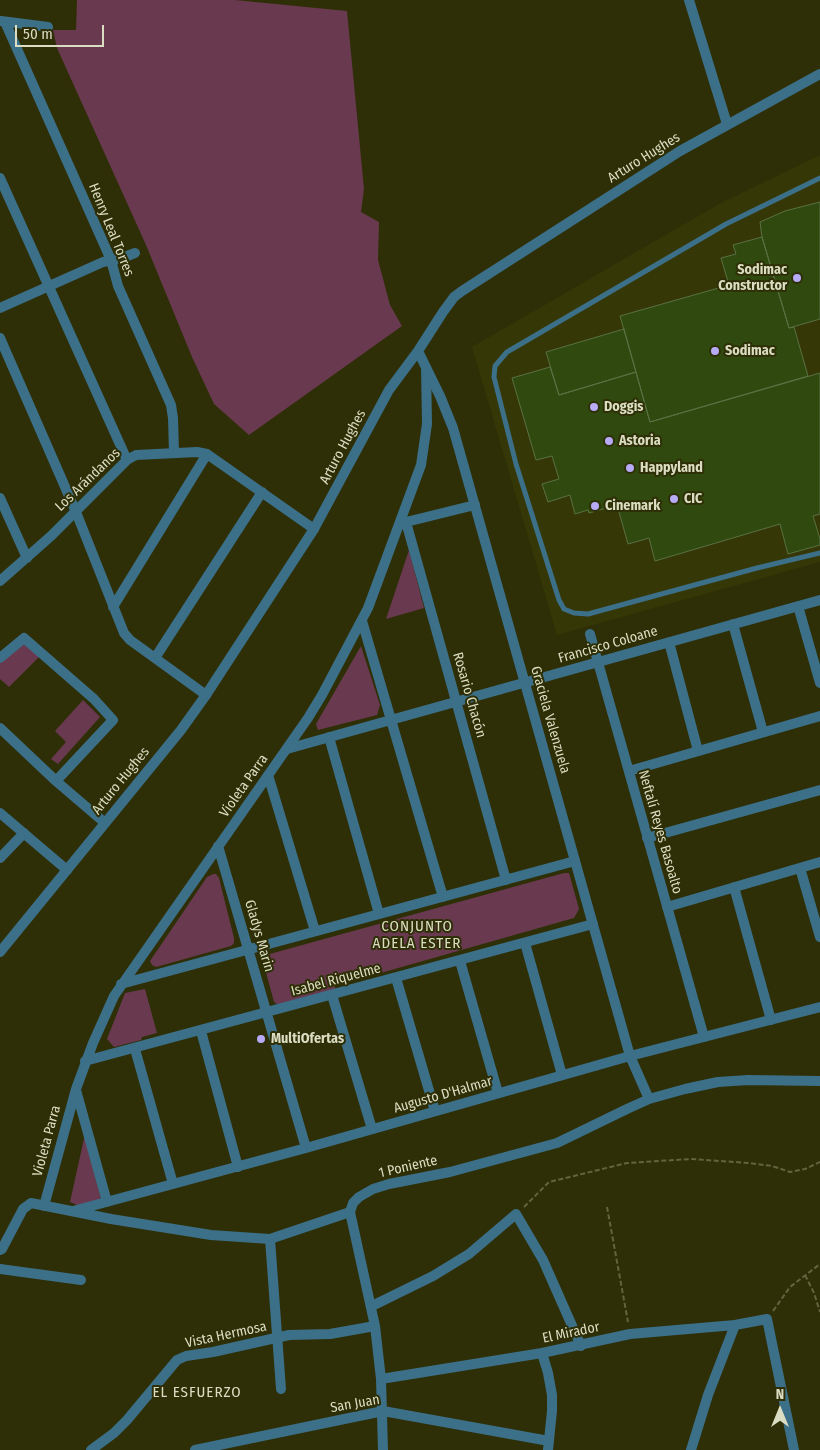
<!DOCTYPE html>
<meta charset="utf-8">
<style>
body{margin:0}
#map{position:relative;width:820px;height:1450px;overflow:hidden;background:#2e2f06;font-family:"Fira Sans Condensed",sans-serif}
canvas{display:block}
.north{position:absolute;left:755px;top:1385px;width:50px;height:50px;-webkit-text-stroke:4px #2e2f06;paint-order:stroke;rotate:0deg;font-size:14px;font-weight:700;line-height:20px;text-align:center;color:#dbddc2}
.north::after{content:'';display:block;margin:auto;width:18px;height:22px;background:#dbddc2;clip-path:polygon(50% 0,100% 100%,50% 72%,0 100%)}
.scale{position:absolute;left:15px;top:25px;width:89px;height:22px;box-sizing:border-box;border:2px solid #dbddc2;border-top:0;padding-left:6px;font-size:15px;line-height:18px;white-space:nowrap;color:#dbddc2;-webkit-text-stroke:4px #2e2f06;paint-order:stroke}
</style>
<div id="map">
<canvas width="820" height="1450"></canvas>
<div class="north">N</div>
<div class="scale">50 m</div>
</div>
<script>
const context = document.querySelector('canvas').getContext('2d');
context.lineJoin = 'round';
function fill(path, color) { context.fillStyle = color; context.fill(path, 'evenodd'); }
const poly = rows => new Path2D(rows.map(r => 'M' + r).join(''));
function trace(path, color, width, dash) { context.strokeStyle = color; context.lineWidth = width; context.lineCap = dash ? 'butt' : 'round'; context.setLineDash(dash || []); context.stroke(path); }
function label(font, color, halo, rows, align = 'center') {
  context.font = font + ' "Fira Sans Condensed",sans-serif'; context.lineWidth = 4; context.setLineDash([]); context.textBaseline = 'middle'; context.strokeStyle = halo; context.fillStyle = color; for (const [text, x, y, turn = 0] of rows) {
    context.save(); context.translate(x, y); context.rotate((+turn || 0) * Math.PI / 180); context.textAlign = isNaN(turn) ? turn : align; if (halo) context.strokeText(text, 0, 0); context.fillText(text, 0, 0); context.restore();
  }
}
fill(poly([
 [820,155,820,562,557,635,472,347,719,204]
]), '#363706');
fill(poly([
 [77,0,235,0,347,11,364,189,361,212,379,222,378,260,390,305,402,326,249,435,214,404,192,357,146,245,57,48,53,30,76,30],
 [409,550,424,608,386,619],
 [23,641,39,657,9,687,0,679,0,658],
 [361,646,380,705,377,715,318,730,316,724],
 [83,700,100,717,58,764,51,759,66,742,55,731],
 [564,873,569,873,579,909,574,918,335,986,335,991,281,1007,274,1002,263,961,266,955],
 [213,874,216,874,219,878,234,938,234,943,231,946,156,967,152,965,150,961,207,877],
 [145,989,157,1033,142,1037,141,1040,114,1047,107,1039,125,993],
 [85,1134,101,1200,86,1205,77,1205,70,1202]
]), '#68394f');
const building = poly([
 [820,202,820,319,789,328,762,237,760,222,785,211,820,202],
 [762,237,789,328,794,327,808,376,650,422,620,316,729,285,721,258,736,254,733,245,762,237],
 [624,329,636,372,559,395,546,352,624,329],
 [550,367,559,395,636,372,650,422,820,373,820,514,813,516,820,539,820,545,788,554,780,524,655,561,649,538,628,544,617,505,589,513,588,510,575,514,570,495,548,502,542,484,559,479,552,456,536,460,512,378,550,367]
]);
fill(building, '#2f490e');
trace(building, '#5a7144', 1);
trace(poly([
 [524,1207,549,1182,627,1163,691,1159,749,1163,772,1166,790,1172,805,1169,820,1162],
 [607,1207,628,1322],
 [805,1275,814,1293,820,1312],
 [773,1311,790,1287,820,1264]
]), '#62643f', 2, [5, 2.5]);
trace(poly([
 [820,178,726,224,507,352,495,366,494,377,516,464,559,600,564,609,574,613,588,614,757,568,820,553]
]), '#3c6f88', 5);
trace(poly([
 [689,0,727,124],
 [1,21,48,27],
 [5,22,111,260,118,286,171,405,173,418,174,453],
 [0,178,127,460],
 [0,308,103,262,122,258,135,253],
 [0,338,76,512,124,633,130,640,206,695],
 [0,498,27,558],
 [401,521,406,522,506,880],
 [406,522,475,505],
 [0,581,51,536,127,460,136,455,197,452,207,454,314,529],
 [798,606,820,683],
 [113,607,207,454],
 [362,621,443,897],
 [733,624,763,732],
 [590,634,704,1037],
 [669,642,698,751],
 [0,658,24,638,94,699,113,720,56,781],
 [155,658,262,492],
 [0,728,56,781,105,823],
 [329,737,379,914],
 [287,749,820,600],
 [629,771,820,716],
 [268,775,315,931],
 [0,813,67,870],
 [647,838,820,790],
 [218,846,306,1148],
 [0,858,24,833],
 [800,868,820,937],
 [734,887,771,1020],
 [667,907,820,862],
 [525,943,562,1075],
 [460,961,498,1093],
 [396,978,435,1111],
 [121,984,575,861],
 [332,995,372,1129],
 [201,1031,238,1167],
 [135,1049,173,1184],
 [85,1061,593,924],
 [76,1090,107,1202],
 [44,1206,76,1089,93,1043,114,996,308,718,322,695,368,608,421,465,427,424,426,368],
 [73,1211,306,1148,630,1056,649,1099],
 [270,1239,281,1389],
 [0,1250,2,1249,23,1209,31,1203,111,1219,211,1235,270,1239,350,1212],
 [0,1269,81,1280],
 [372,1306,433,1276,469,1254,516,1214,543,1260,581,1346],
 [542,1353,548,1373,552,1395,552,1411,548,1450],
 [381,1379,542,1353,630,1334,735,1325,767,1319,794,1450],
 [91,1450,114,1433,127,1420,177,1360,186,1356,213,1352,289,1335,330,1334,375,1326],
 [195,1450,383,1411,549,1441],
 [383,1450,381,1379,375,1326,350,1212,353,1203,359,1197,373,1189,389,1184,450,1172,557,1143,627,1109,649,1099,685,1089,718,1082,748,1080,820,1081],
 [691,1450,708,1395,735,1325]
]), '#3c6f88', 10);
trace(poly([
 [418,351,440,396,453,428,630,1056,820,1007],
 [0,952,181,730,206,695,314,529,389,390,418,351,443,312,454,297,462,291,680,151,820,74]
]), '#3c6f88', 10);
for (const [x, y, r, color] of [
 [797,278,5,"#b7abf8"],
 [715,351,5,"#b7abf8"],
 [594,407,5,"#b7abf8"],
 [609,441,5,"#b7abf8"],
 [630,468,5,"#b7abf8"],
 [674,499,5,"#b7abf8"],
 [595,506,5,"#b7abf8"],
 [261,1039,5,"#b7abf8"]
]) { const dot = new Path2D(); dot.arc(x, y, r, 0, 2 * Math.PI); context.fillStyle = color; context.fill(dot); trace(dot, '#2e2f06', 2); }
label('14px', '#dbddc2', '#2e2f06', [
 ["Arturo Hughes",644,158,-32],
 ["Henry Leal Torres",111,230,68],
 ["Arturo Hughes",343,447,-62],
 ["Los Arándanos",88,480,-44],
 ["Francisco Coloane",608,645,-16],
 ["Rosario Chacón",469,695,74],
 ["Graciela Valenzuela",550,720,74],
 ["Arturo Hughes",121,781,-51],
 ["Violeta Parra",244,786,-55],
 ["Neftalí Reyes Basoalto",660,832,74],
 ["Gladys Marin",259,936,74],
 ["Isabel Riquelme",336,980,-15],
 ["Augusto D'Halmar",443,1095,-16],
 ["Violeta Parra",47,1141,-75],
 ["1 Poniente",408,1167,-13],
 ["El Mirador",571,1333,-12],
 ["Vista Hermosa",226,1335,-12],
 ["San Juan",355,1404,-10]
]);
label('bold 14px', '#dbddc2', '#2e2f06', [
 ["Sodimac",787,270,"right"],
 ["Constructor",787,286,"right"],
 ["Sodimac",725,351],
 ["Doggis",604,407],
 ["Astoria",619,441],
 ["Happyland",640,468],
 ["CIC",684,499],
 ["Cinemark",605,506],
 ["MultiOfertas",271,1039]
], 'left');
context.letterSpacing = '1px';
label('15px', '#dbddc2', '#2e2f06', [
 ["CONJUNTO",417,927],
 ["ADELA ESTER",417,944],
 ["EL ESFUERZO",197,1393]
]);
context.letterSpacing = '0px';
</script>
